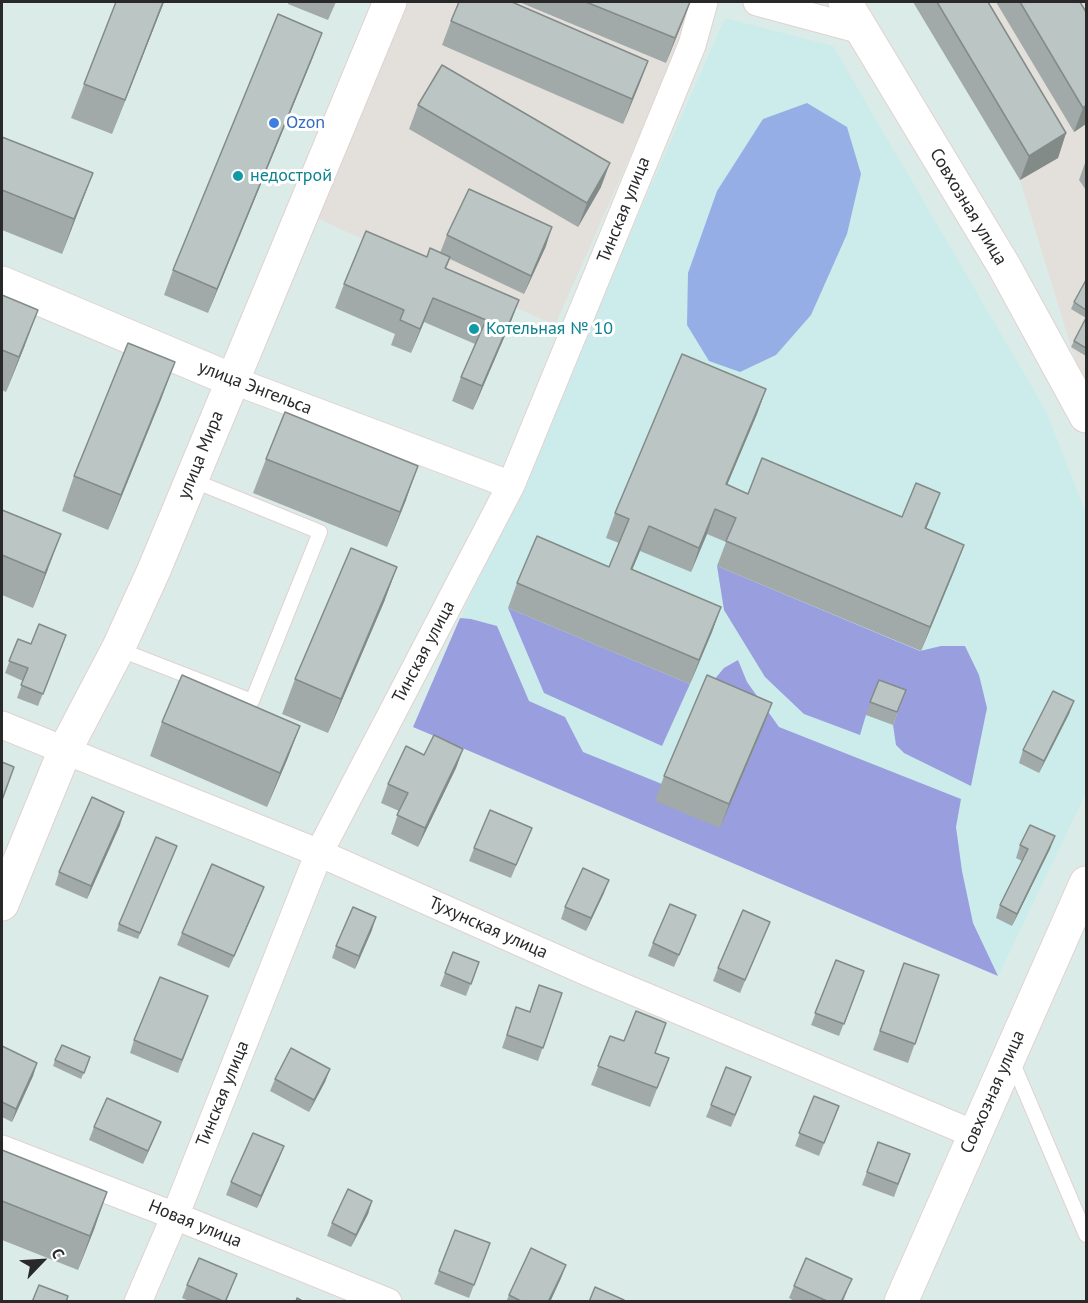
<!DOCTYPE html>
<meta charset="utf-8">
<style>
body{margin:0}
#map{position:relative;width:1088px;height:1303px;overflow:hidden;background:#dbebe8;font-family:"PT Sans",sans-serif}
canvas{display:block}
.frame{position:absolute;inset:0;border:3px solid #292929;pointer-events:none}
.north{position:absolute;left:12px;top:1231px;width:60px;height:60px;-webkit-text-stroke:4px #fff;paint-order:stroke;rotate:65deg;font-size:16px;font-weight:700;line-height:24px;text-align:center;color:#292929}
.north::after{content:'';display:block;margin:auto;width:21px;height:27px;background:#292929;clip-path:polygon(50% 0,100% 100%,50% 72%,0 100%)}
</style>
<div id="map">
<canvas width="1088" height="1303"></canvas>
<div class="frame"></div>
<div class="north">С</div>
</div>
<script>
const context = document.querySelector('canvas').getContext('2d');
context.lineJoin = 'round';
function fill(path, color) { context.fillStyle = color; context.fill(path, 'evenodd'); }
const poly = rows => new Path2D(rows.map(r => 'M' + r).join(''));
function trace(path, color, width, dash) { context.strokeStyle = color; context.lineWidth = width; context.lineCap = dash ? 'butt' : 'round'; context.setLineDash(dash || []); context.stroke(path); }
function label(font, color, halo, rows, align = 'center') {
  context.font = font + ' "PT Sans",sans-serif'; context.lineWidth = 6; context.setLineDash([]); context.textBaseline = 'middle'; context.strokeStyle = halo; context.fillStyle = color; for (const [text, x, y, turn = 0] of rows) {
    context.save(); context.translate(x, y); context.rotate((+turn || 0) * Math.PI / 180); context.textAlign = isNaN(turn) ? turn : align; if (halo) context.strokeText(text, 0, 0); context.fillText(text, 0, 0); context.restore();
  }
}
fill(poly([
 [407,2,689,2,694,13,555,325,316,218],
 [913,2,1086,2,1086,389,1071,347,1020,180]
]), '#e3e0dc');
fill(poly([
 [725,18,833,46,1046,411,1086,513,1086,793,998,976,413,727]
]), '#cbecea');
fill(poly([
 [717,566,920,651,941,646,965,646,979,675,987,708,971,786,904,753,896,745,893,725,901,703,866,715,860,735,804,714,765,677,724,610],
 [508,608,690,684,662,746,544,693],
 [460,618,471,619,497,626,529,701,565,717,583,752,662,784,698,699,724,668,738,660,747,682,779,727,961,799,956,827,962,871,973,923,998,976,413,727]
]), '#999edf');
fill(poly([
 [807,103,847,127,861,174,847,234,811,315,776,355,740,372,709,361,687,325,688,273,717,191,763,119]
]), '#95aee6');
const service = poly([
 [118,649,252,701,320,532,192,480],
 [1012,1061,1086,1235]
]);
const minor = poly([
 [757,2,861,30],
 [232,380,511,485],
 [2,725,319,853,587,972,974,1134],
 [2,1149,175,1216,388,1302],
 [138,1302,175,1216,319,853,511,485,692,45,704,2]
]);
const tertiary = poly([
 [2,283,232,380]
]);
const secondary = poly([
 [845,2,1004,266,1086,416],
 [2,904,65,750,118,649,154,570,390,2],
 [901,1302,1086,883]
]);
trace(service, '#e1d2d0', 16);
trace(minor, '#e1d2d0', 29);
trace(tertiary, '#e1d2d0', 35);
trace(secondary, '#e1d2d0', 35);
trace(service, '#fff', 14);
trace(minor, '#fff', 27);
trace(tertiary, '#fff', 33);
trace(secondary, '#fff', 33);
fill(poly([
 [116,2,164,2,112,134,71,118],
 [289,2,336,2,328,20,288,4],
 [519,2,690,2,666,63],
 [913,2,988,2,1066,133,1058,158,1020,180],
 [996,2,1080,2,1086,124,1074,132],
 [451,21,648,61,639,85,623,124,442,45],
 [313,57,208,313,164,295,173,270],
 [418,105,601,187,578,227,409,129],
 [2,137,93,173,62,254,2,230],
 [1086,160,1086,190,1079,180],
 [447,235,546,246,524,294,450,259,446,269,519,300,510,324,473,410,452,401,461,377,475,344,424,322,411,353,391,345,395,334,335,308,344,284,440,253],
 [1086,280,1086,356,1071,347,1074,341,1086,318,1071,309,1074,302],
 [2,295,25,345,6,392,2,390],
 [766,389,757,414,727,485,748,494,902,517,940,493,926,529,964,545,955,569,921,651,717,566,726,542,707,534,691,572,640,551,632,570,721,607,712,632,690,684,508,608,517,583,609,567,619,543,606,538,615,513],
 [162,397,108,530,62,511,74,476],
 [266,459,406,500,387,547,253,493],
 [2,510,48,569,33,608,2,595],
 [397,567,384,602,328,733,282,714,295,679],
 [66,635,38,706,17,698,23,681,5,673,18,639,31,644],
 [879,680,906,690,893,725,866,715],
 [1074,701,1069,714,1039,773,1019,763,1023,750],
 [162,722,300,726,287,760,267,807,150,756],
 [763,727,720,828,655,801,664,776],
 [463,749,456,768,418,847,391,834,399,811,381,803,388,784,424,755],
 [120,825,87,899,55,885,59,872],
 [532,828,511,878,469,861,474,848],
 [1055,836,1050,849,1012,926,996,918,1000,905,1022,861,1016,858,1020,845],
 [177,846,138,939,117,931,119,924],
 [604,893,586,931,561,919,565,907],
 [259,900,229,968,177,945,182,933],
 [770,922,740,993,713,981,718,968],
 [691,928,674,967,648,956,653,943],
 [372,930,355,969,332,958,336,946],
 [453,952,479,962,466,996,440,986],
 [836,960,864,971,839,1036,811,1025],
 [904,963,939,975,908,1063,873,1050],
 [562,993,538,1061,502,1048,516,1007,529,1012],
 [208,996,178,1073,130,1053,134,1040],
 [610,1036,669,1058,650,1107,591,1085],
 [2,1046,37,1063,33,1076,12,1122,2,1117],
 [55,1060,88,1064,81,1079,53,1066],
 [330,1069,325,1082,309,1112,270,1091,275,1079],
 [746,1090,731,1127,706,1117,711,1105],
 [814,1096,839,1106,819,1156,795,1146],
 [94,1127,156,1134,143,1164,89,1140],
 [878,1142,910,1154,894,1197,862,1185],
 [2,1150,95,1227,78,1270,2,1240],
 [279,1159,257,1208,226,1195,231,1182],
 [372,1201,368,1214,351,1247,327,1236,332,1223],
 [455,1230,490,1243,469,1298,434,1284],
 [566,1265,561,1278,550,1302,506,1302,509,1295],
 [187,1285,232,1287,226,1302,191,1302,182,1298],
 [794,1286,847,1291,843,1302,796,1302,789,1298]
]), '#a1aaa9');
fill(poly([
 [163,2,164,2,112,134,125,100],
 [690,2,683,21,666,63,675,38],
 [322,33,313,57,208,313,217,289],
 [648,61,639,85,623,124,632,99],
 [1086,105,1086,124,1074,132,1083,108],
 [1066,133,1058,158,1020,180,1029,156],
 [610,163,601,187,578,227,587,203],
 [93,173,80,207,62,254,74,219],
 [552,227,546,246,524,294,531,276],
 [433,298,424,322,411,353,420,329],
 [519,300,510,324,473,410,482,386],
 [38,310,25,345,6,392,19,357],
 [175,362,162,397,108,530,121,495],
 [766,389,757,414,717,509,726,484],
 [418,466,406,500,387,547,400,512],
 [940,493,931,517,916,553,925,528],
 [715,509,707,534,691,572,699,548],
 [649,526,640,551,622,594,631,569],
 [61,534,48,569,33,608,45,573],
 [964,545,955,569,921,651,930,627],
 [397,567,384,602,328,733,341,699],
 [721,607,712,632,690,684,699,660],
 [1074,701,1069,714,1039,773,1044,761],
 [772,703,763,727,720,828,729,804],
 [300,726,287,760,267,807,280,773],
 [463,749,456,768,418,847,425,828],
 [124,812,120,825,87,899,91,886],
 [1055,836,1050,849,1012,926,1017,914],
 [609,880,604,893,586,931,591,918],
 [264,887,259,900,229,968,234,956],
 [376,917,372,930,355,969,359,956],
 [37,1063,33,1076,12,1122,16,1109],
 [330,1069,325,1082,309,1112,314,1100],
 [161,1122,156,1134,143,1164,148,1151],
 [284,1146,279,1159,257,1208,261,1196],
 [107,1192,95,1227,78,1270,90,1236],
 [372,1201,368,1214,351,1247,356,1235],
 [566,1265,561,1278,550,1302,548,1302]
]), '#838b89');
const building = poly([
 [116,2,163,2,125,100,84,84,116,2],
 [459,2,512,2,648,61,632,99,451,21,459,2],
 [586,2,690,2,675,38,586,2],
 [937,2,988,2,1066,133,1029,156,937,2],
 [1020,2,1080,2,1086,12,1086,105,1083,108,1020,2],
 [278,14,322,33,217,289,173,270,278,14],
 [442,65,610,163,587,203,418,105,442,65],
 [2,137,93,173,74,219,2,190,2,137],
 [469,189,552,227,531,276,447,235,469,189],
 [366,231,427,257,430,248,450,257,445,268,519,300,482,386,461,377,486,320,433,298,420,329,400,320,404,310,344,284,366,231],
 [1086,280,1086,310,1074,302,1086,280],
 [2,295,38,310,19,357,2,350,2,295],
 [1086,318,1086,348,1074,341,1086,318],
 [128,343,175,362,121,495,74,476,128,343],
 [682,354,766,389,726,484,748,494,762,458,902,517,916,483,940,493,925,528,964,545,930,627,726,541,736,518,715,509,699,548,649,526,631,569,721,607,699,660,517,583,537,536,609,567,629,519,615,513,682,354],
 [285,412,418,466,400,512,266,459,285,412],
 [2,510,61,534,45,573,2,555,2,510],
 [351,548,397,567,341,699,295,679,351,548],
 [39,624,66,635,43,694,21,685,28,668,9,661,18,639,31,644,39,624],
 [182,675,300,726,280,773,162,722,182,675],
 [707,675,772,703,729,804,664,776,707,675],
 [879,680,906,690,897,712,870,702,879,680],
 [1053,691,1074,701,1044,761,1023,750,1053,691],
 [434,735,463,749,425,828,397,815,408,793,388,784,406,746,424,755,434,735],
 [2,762,14,767,2,800,2,762],
 [92,797,124,812,91,886,59,872,92,797],
 [490,810,532,828,516,865,474,848,490,810],
 [1030,825,1055,836,1017,914,1000,905,1028,849,1020,845,1030,825],
 [156,837,177,846,140,933,119,924,156,837],
 [212,864,264,887,234,956,182,933,212,864],
 [583,868,609,880,591,918,565,907,583,868],
 [670,904,696,915,679,955,653,943,670,904],
 [353,907,376,917,359,956,336,946,353,907],
 [743,910,770,922,745,980,718,968,743,910],
 [453,952,479,962,471,984,445,973,453,952],
 [836,960,864,971,844,1024,815,1013,836,960],
 [904,963,939,975,915,1044,880,1031,904,963],
 [160,977,208,996,182,1060,134,1040,160,977],
 [539,985,562,993,543,1048,507,1035,516,1007,530,1012,539,985],
 [636,1011,666,1023,655,1053,669,1058,657,1088,598,1066,610,1036,624,1041,636,1011],
 [62,1045,90,1057,84,1073,55,1060,62,1045],
 [2,1046,37,1063,16,1109,2,1102,2,1046],
 [291,1048,330,1069,314,1100,275,1079,291,1048],
 [726,1067,751,1077,735,1115,711,1105,726,1067],
 [814,1096,839,1106,824,1143,799,1133,814,1096],
 [107,1098,161,1122,148,1151,94,1127,107,1098],
 [253,1133,284,1146,261,1196,231,1182,253,1133],
 [878,1142,910,1154,898,1184,867,1172,878,1142],
 [2,1150,107,1192,90,1236,2,1201,2,1150],
 [348,1189,372,1201,356,1235,332,1223,348,1189],
 [455,1230,490,1243,474,1285,439,1271,455,1230],
 [531,1248,566,1265,548,1302,523,1302,509,1295,531,1248],
 [199,1258,237,1274,225,1302,187,1285,199,1258],
 [806,1258,852,1279,841,1302,829,1302,794,1286,806,1258],
 [39,1285,68,1296,66,1302,32,1302,39,1285],
 [595,1287,624,1300,624,1302,589,1302,595,1287],
 [297,1298,304,1302,296,1302,297,1298]
]);
fill(building, '#bbc6c4');
trace(building, '#838b89', 1.5);
for (const [x, y, r, color] of [
 [274,123,6,"#3f7fe0"],
 [238,176,6,"#0f9aa8"],
 [474,329,6,"#0f9aa8"]
]) { const dot = new Path2D(); dot.arc(x, y, r, 0, 2 * Math.PI); context.fillStyle = color; context.fill(dot); trace(dot, '#fff', 2); }
label('18px', '#366cbe', '#fff', [
 ["Ozon",286,123]
], 'left');
label('18px', '#0d838f', '#fff', [
 ["недострой",250,176],
 ["Котельная № 10",486,329]
], 'left');
label('18px', '#292929', '#fff', [
 ["Совхозная улица",968,207,59],
 ["Тинская улица",624,210,-68],
 ["улица Энгельса",255,388,21],
 ["улица Мира",201,455,-68],
 ["Тинская улица",424,652,-62],
 ["Тухунская улица",488,928,24],
 ["Совхозная улица",993,1092,-66],
 ["Тинская улица",223,1094,-68],
 ["Новая улица",195,1224,22]
]);
</script>
